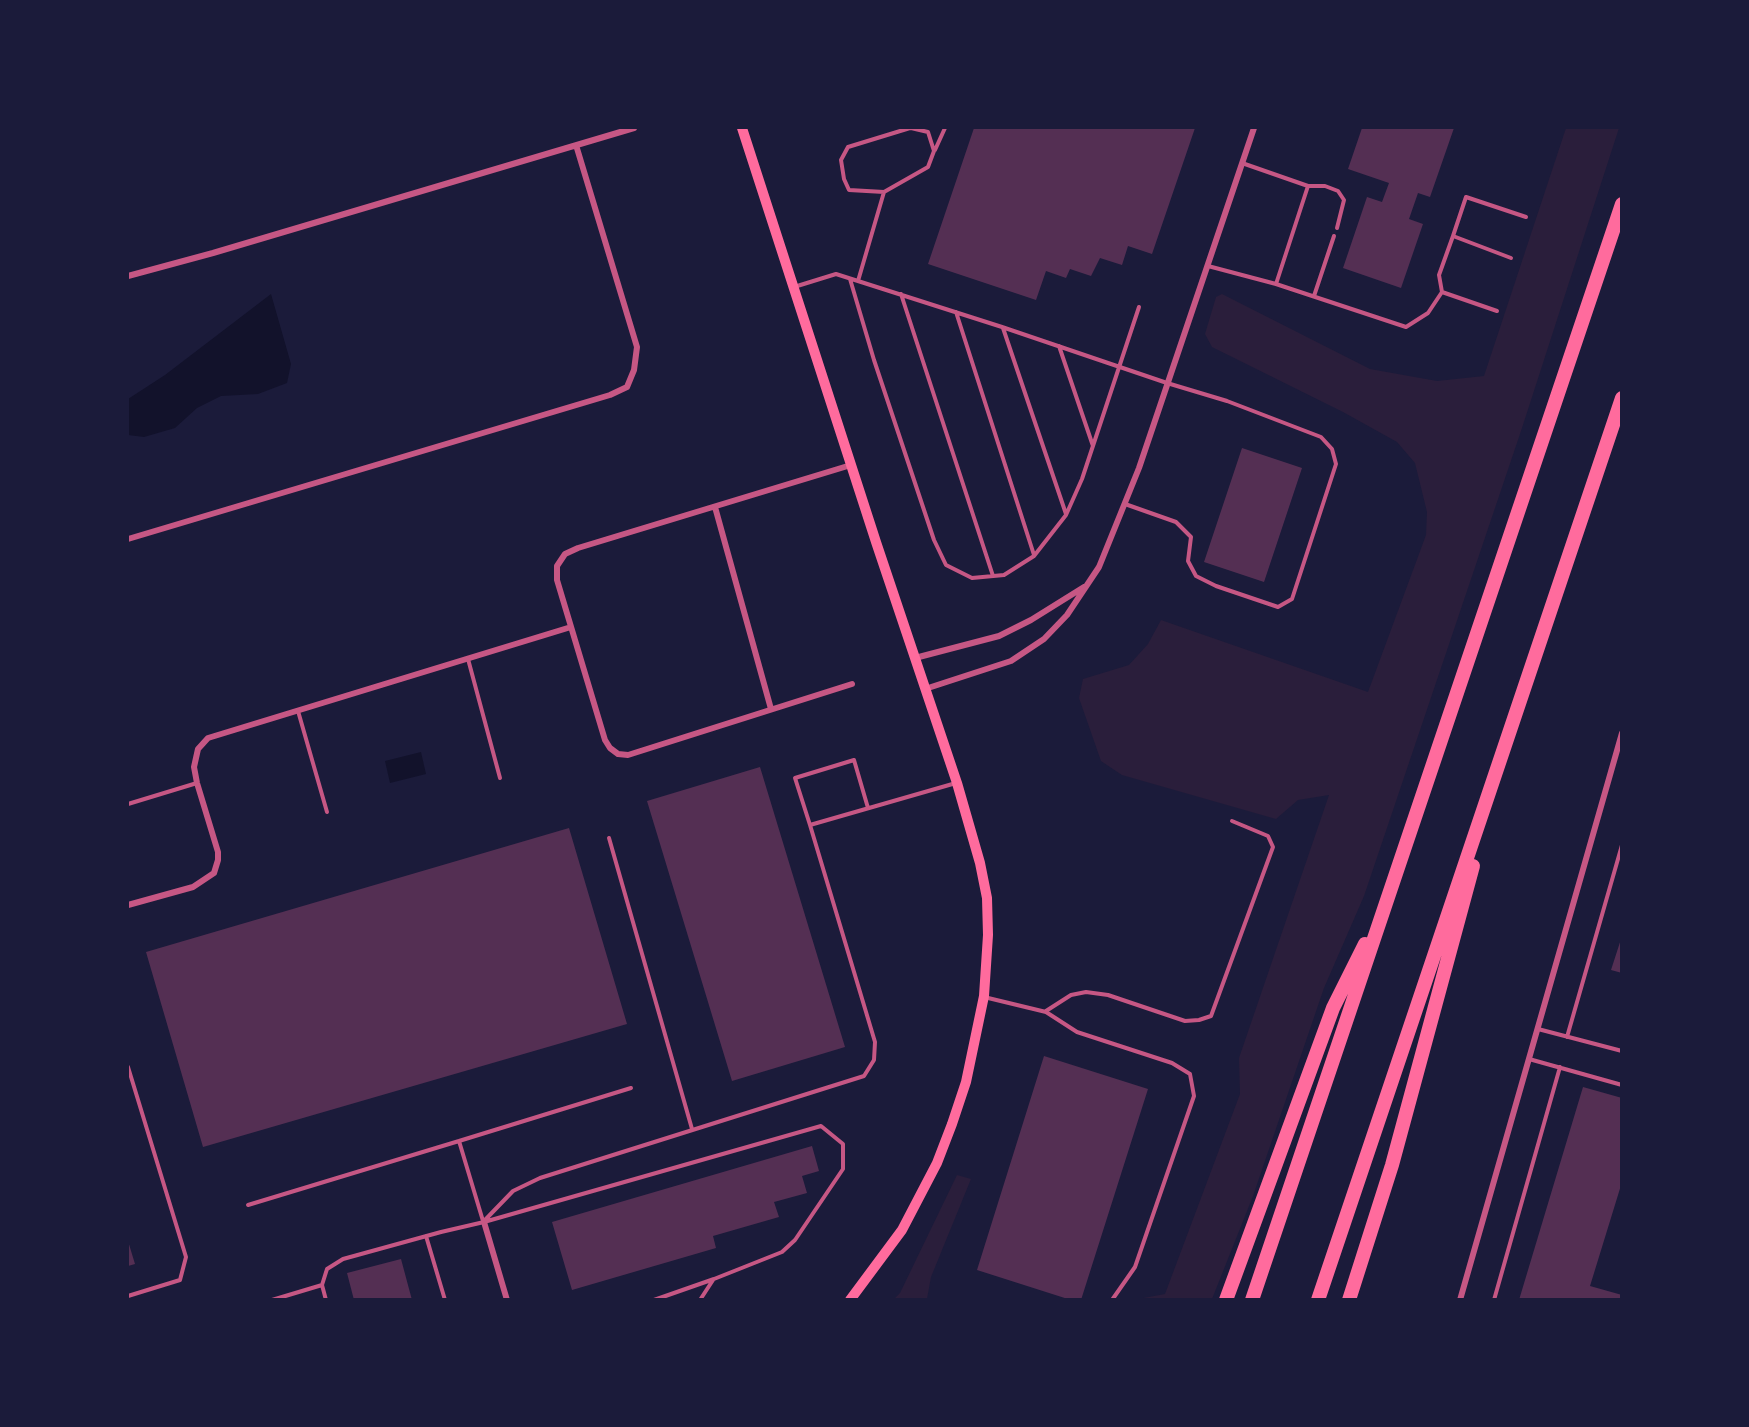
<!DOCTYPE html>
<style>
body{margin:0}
#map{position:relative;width:1749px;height:1427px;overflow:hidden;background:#1b1b3a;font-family:"Work Sans",sans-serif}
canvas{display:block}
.frame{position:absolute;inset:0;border:129px solid #1b1b3a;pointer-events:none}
</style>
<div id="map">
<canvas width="1749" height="1427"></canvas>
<div class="frame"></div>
</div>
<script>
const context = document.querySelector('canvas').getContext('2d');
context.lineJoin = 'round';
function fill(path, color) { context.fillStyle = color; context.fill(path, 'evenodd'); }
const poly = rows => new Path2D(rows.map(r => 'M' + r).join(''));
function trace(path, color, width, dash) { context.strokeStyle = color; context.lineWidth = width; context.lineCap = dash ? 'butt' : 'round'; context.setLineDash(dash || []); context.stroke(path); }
fill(poly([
 [1566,128,1619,128,1521,431,1364,896,1324,988,1253,1196,1212,1299,1138,1299,1165,1294,1240,1094,1239,1058,1329,795,1298,800,1276,819,1122,775,1101,761,1079,698,1083,679,1129,665,1148,644,1161,620,1368,692,1426,535,1427,512,1415,463,1397,442,1343,412,1212,347,1205,334,1216,297,1222,294,1370,369,1437,381,1484,376],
 [957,1175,971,1179,931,1277,927,1299,894,1299,900,1293]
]), '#2a1e3b');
fill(poly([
 [271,294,291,364,287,383,258,394,221,396,197,408,175,428,144,437,128,435,128,399,165,375],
 [421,752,426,774,390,783,385,761]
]), '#12122b');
fill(poly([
 [974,128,1195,128,1152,254,1128,246,1122,265,1100,258,1091,276,1070,269,1066,278,1046,271,1036,300,928,264],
 [1362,128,1454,128,1430,197,1418,193,1409,219,1423,224,1401,288,1343,268,1367,197,1382,202,1389,183,1348,169],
 [1242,448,1302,468,1264,582,1204,562],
 [760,767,845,1047,732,1081,647,801],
 [569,828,627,1024,203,1147,146,952],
 [1622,936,1622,973,1611,970],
 [1044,1056,1148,1089,1081,1300,1071,1300,977,1270],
 [1583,1087,1622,1098,1622,1182,1590,1286,1622,1295,1622,1300,1519,1300],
 [812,1146,819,1171,802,1176,807,1193,774,1202,779,1217,713,1236,716,1248,572,1290,552,1222],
 [128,1241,135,1264,128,1266],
 [401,1259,412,1300,354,1300,347,1273]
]), '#542f53');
trace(poly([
 [910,128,848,147,841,160,844,179,849,190,884,192,928,167,934,151,928,132,911,128],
 [935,150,945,128],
 [1242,163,1308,186,1276,284],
 [1308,186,1325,186,1338,191,1344,200,1337,228],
 [1453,236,1466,197,1526,217],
 [1208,266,1276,284,1406,327,1428,313,1442,292,1497,311],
 [850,279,874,360,934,540,946,565,972,578,1004,575,1034,556,1066,515,1082,479,1139,307],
 [858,281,884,192],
 [794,287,836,274,1002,327,1167,383,1227,401,1321,437,1332,449,1336,464,1292,599,1278,607,1216,586,1196,576,1188,561,1191,537,1176,522,1125,504],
 [1442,292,1439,275,1453,236,1511,258],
 [901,294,993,576],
 [1314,296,1334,236],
 [956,312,1034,555],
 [1003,328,1066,514],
 [1059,346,1093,446],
 [468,659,500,778],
 [298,711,327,812],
 [128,804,197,783],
 [810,825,795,778,854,760,868,808],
 [609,838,692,1129],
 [984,997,1046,1012,1077,1032,1172,1063,1190,1074,1194,1096,1135,1267,1112,1300],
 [1046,1011,1071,995,1086,992,1108,995,1185,1021,1199,1020,1211,1016,1273,847,1268,836,1232,821],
 [1538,1029,1622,1051],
 [1567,1037,1622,845],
 [1529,1059,1622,1085],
 [128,1067,186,1257,180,1280,128,1296],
 [459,1141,631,1088],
 [248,1205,459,1141,483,1221],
 [484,1221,513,1191,540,1178,864,1076,874,1060,875,1042,810,825,956,783],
 [426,1236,445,1300],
 [322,1285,326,1300],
 [272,1300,322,1285,327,1269,343,1259,441,1232,484,1222,821,1126,843,1144,843,1169,795,1240,782,1252,714,1279,654,1300],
 [700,1300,713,1280],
 [1494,1300,1560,1067]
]), '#c65784', 4);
trace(poly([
 [128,276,213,253,634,128],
 [851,465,578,548,565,554,557,566,557,580,605,740,610,748,618,754,628,755,852,684],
 [715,507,771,709],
 [128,539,610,395,627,387,634,370,637,347,576,145],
 [915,658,999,636,1031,620,1084,587],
 [925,689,1011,661,1044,639,1067,615,1099,567,1139,468,1254,128],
 [128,905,193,887,214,873,218,860,218,852,197,783,194,767,198,749,208,738,571,627],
 [484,1222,507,1300],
 [1460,1300,1622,733]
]), '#c65784', 6);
trace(poly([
 [742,128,876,542,957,783,980,863,987,898,988,935,984,996,966,1082,952,1124,937,1163,902,1230,850,1300]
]), '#ff6b9d', 10);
trace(poly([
 [1226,1300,1333,1008,1365,944],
 [1252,1300,1622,204],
 [1318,1300,1622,398],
 [1349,1300,1392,1165,1473,866]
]), '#ff6b9d', 14);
</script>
